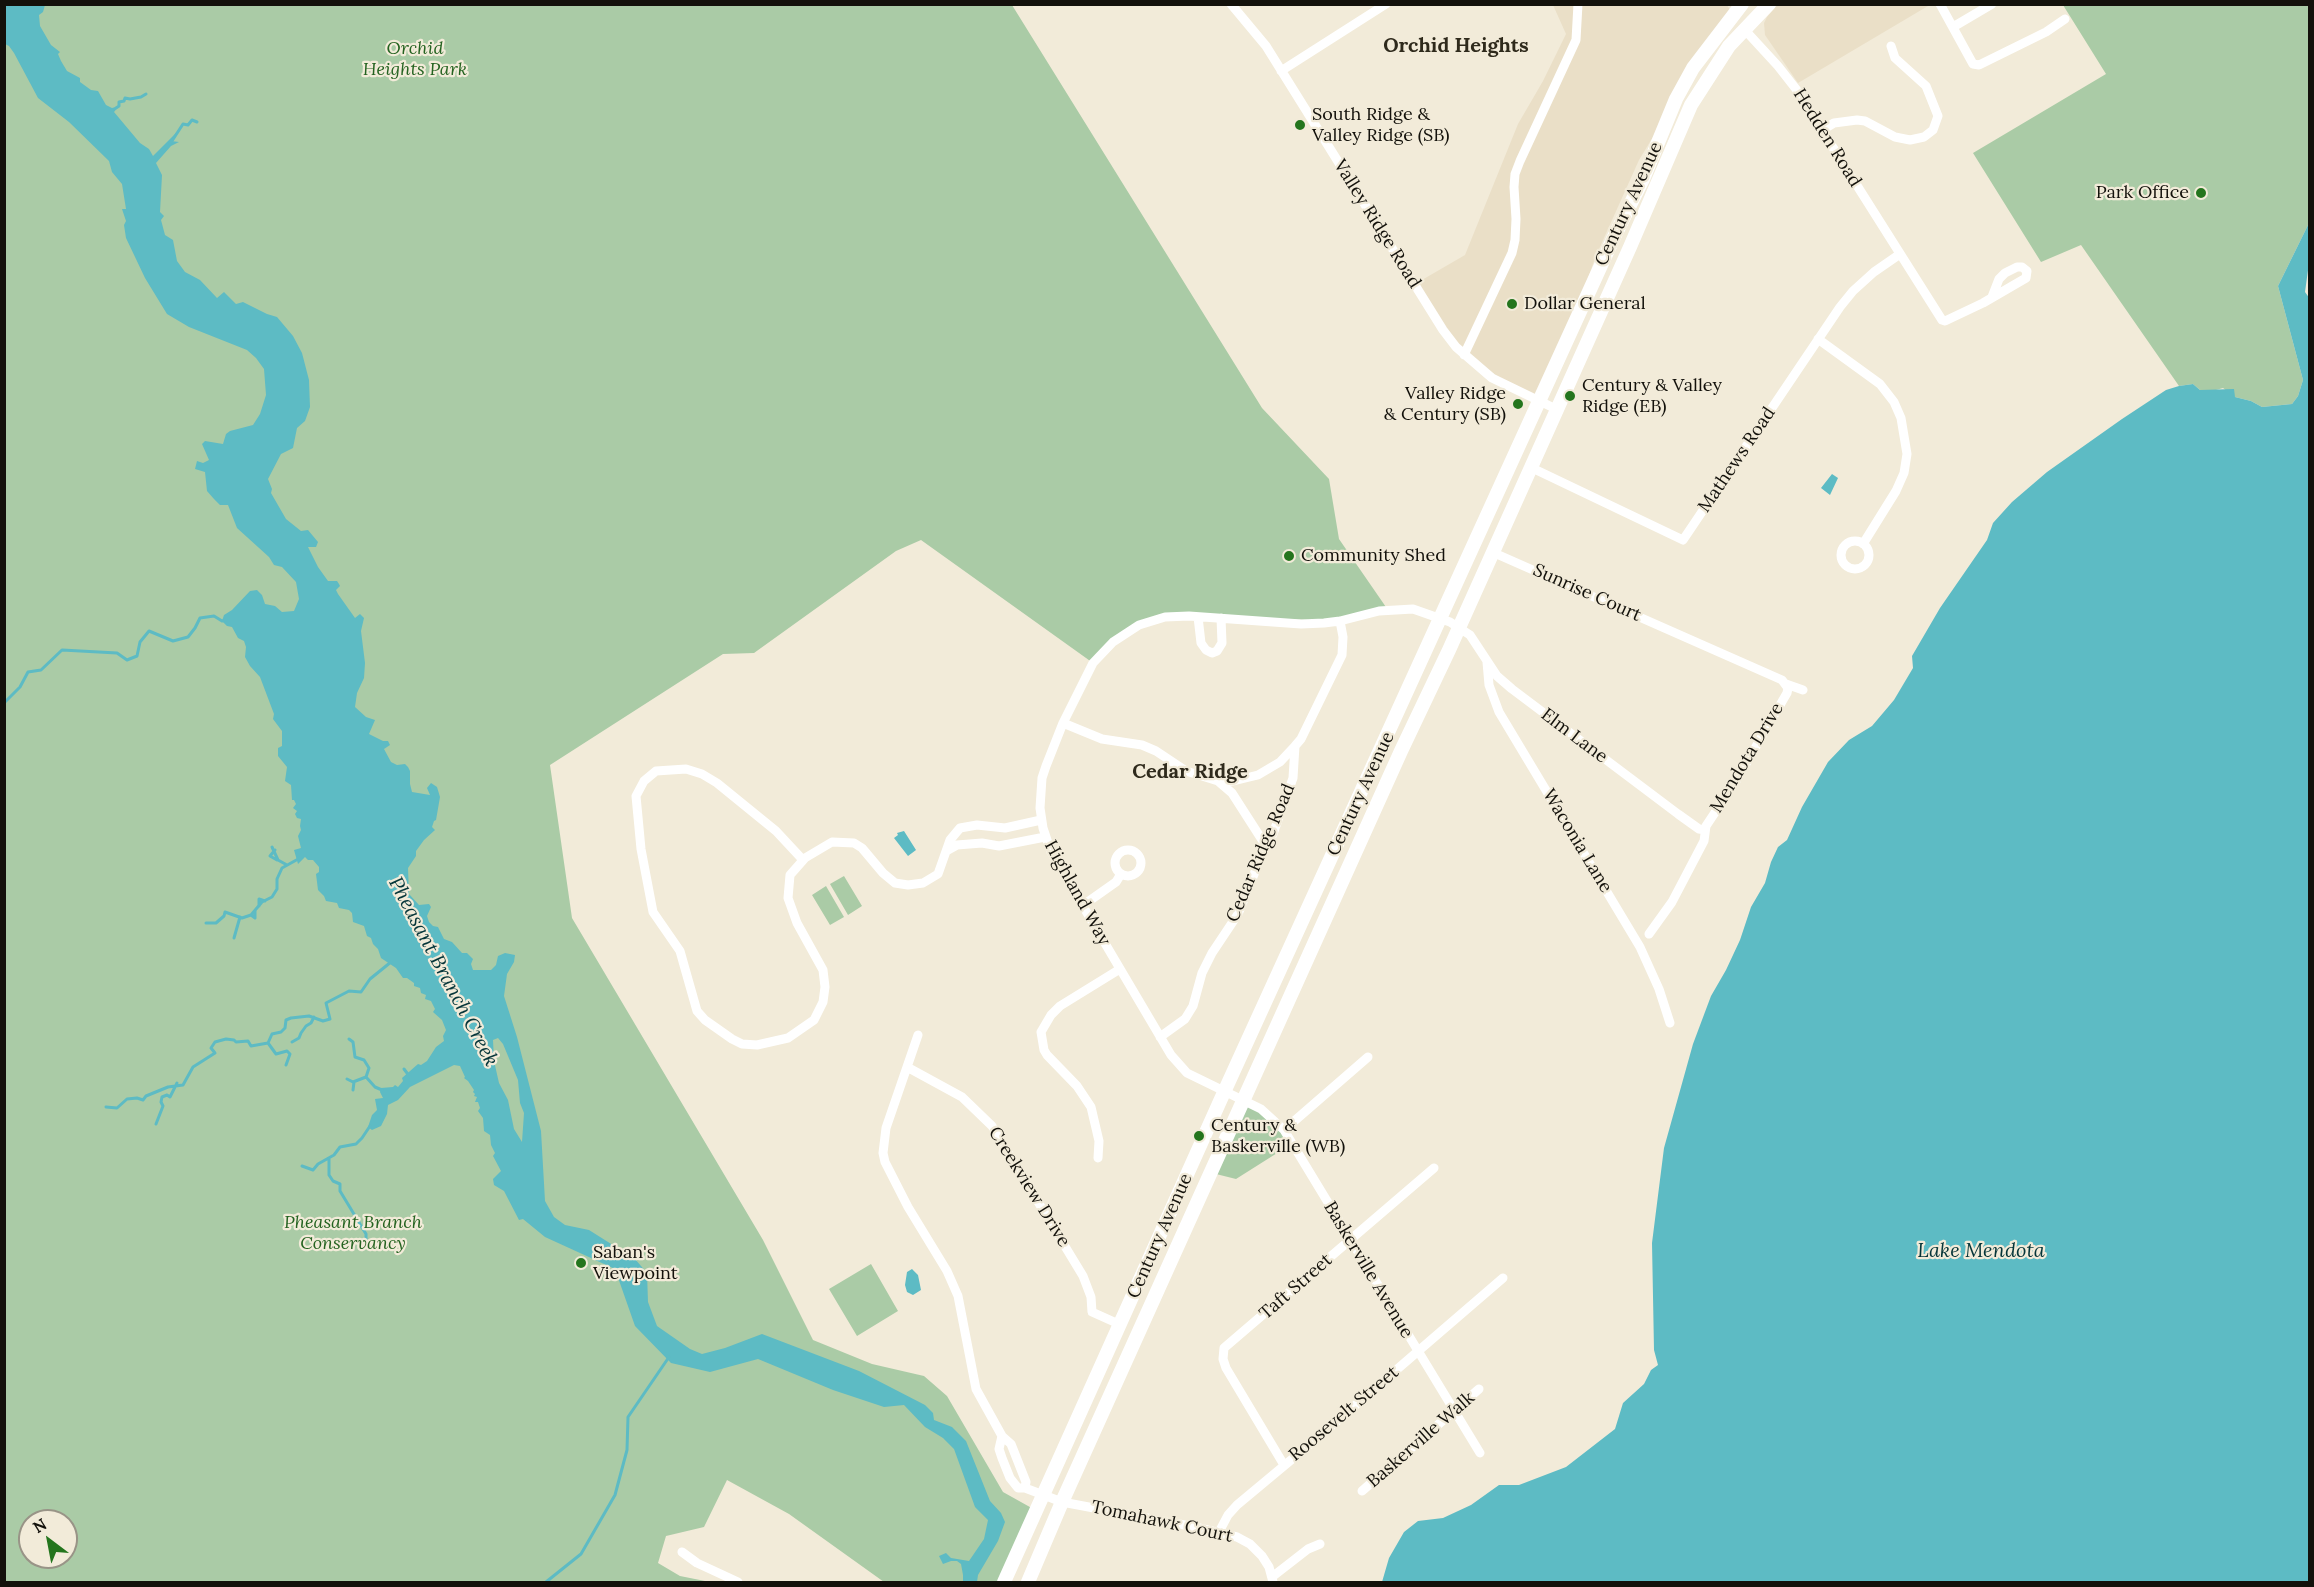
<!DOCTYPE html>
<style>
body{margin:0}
#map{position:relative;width:2314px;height:1587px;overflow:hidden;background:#f2ebd9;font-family:Lora,serif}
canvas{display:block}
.frame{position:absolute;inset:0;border:6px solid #13110b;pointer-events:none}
.north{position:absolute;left:18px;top:1509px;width:60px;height:60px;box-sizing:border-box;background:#f2ebd9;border:2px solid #999487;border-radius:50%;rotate:328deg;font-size:16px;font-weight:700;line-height:24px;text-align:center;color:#13110b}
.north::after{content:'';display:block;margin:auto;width:21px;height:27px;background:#24751d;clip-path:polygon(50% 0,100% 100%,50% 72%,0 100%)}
</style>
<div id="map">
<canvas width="2314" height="1587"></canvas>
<div class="frame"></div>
<div class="north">N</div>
</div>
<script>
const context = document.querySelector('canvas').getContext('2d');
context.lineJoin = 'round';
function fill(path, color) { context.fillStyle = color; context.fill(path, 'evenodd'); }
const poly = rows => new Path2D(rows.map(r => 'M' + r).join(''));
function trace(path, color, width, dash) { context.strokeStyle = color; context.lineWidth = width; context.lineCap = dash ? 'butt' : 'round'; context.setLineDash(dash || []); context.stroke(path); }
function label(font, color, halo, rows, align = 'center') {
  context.font = font + ' Lora,serif'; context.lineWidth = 4.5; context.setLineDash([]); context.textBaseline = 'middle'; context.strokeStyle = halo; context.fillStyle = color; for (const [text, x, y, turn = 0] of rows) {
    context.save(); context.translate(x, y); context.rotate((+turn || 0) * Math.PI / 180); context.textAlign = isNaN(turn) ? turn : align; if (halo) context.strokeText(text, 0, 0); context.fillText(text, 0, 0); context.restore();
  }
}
fill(poly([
 [1778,4,1927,4,1928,6,1798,83,1765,35,1764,23,1767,17],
 [1553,5,1727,5,1733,15,1676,99,1639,160,1595,258,1568,338,1540,402,1464,356,1415,284,1465,255,1518,124,1543,81,1566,34]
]), '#eadfc7');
fill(poly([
 [5,5,1012,5,1262,408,1329,479,1339,539,1388,610,1340,621,1189,616,1140,625,1093,663,921,540,896,551,754,653,723,654,550,765,572,918,763,1240,813,1340,872,1364,924,1376,947,1396,1003,1492,1037,1511,1004,1582,884,1582,789,1514,727,1480,704,1527,666,1536,658,1563,680,1576,710,1582,5,1582],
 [30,1521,66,1521,66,1557,30,1557],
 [2063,5,2309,5,2309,223,2278,286,2303,380,2298,396,2292,404,2262,407,2251,401,2235,397,2223,388,2216,390,2200,390,2193,384,2179,386,2081,245,2041,262,1973,153,2106,74],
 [844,876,862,906,848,915,830,884],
 [826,886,844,917,830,925,812,895],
 [1245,1100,1293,1143,1236,1179,1212,1173],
 [871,1264,898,1311,857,1336,829,1289]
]), '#aacba6');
fill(poly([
 [5,4,45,5,43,12,39,15,40,26,51,45,60,52,58,54,61,61,67,71,80,78,80,82,91,90,98,91,106,105,112,108,119,106,114,112,140,143,149,149,153,156,182,127,171,141,179,142,171,146,156,163,162,175,160,212,164,216,161,220,165,235,173,240,177,261,185,272,200,280,217,298,224,292,236,304,243,302,267,314,277,317,293,336,302,353,309,380,310,407,305,421,297,428,293,448,281,454,268,479,272,489,271,493,286,519,301,531,308,530,318,542,316,547,308,547,318,567,328,581,337,581,339,584,340,586,336,590,338,594,355,618,360,614,364,618,361,631,365,663,364,678,357,693,355,707,366,717,375,720,369,734,383,741,388,741,390,745,384,749,391,762,397,765,405,764,408,767,410,771,410,784,412,792,430,795,427,788,431,783,437,787,440,797,436,820,434,821,432,827,435,830,424,840,416,851,416,856,408,868,409,894,419,905,429,904,431,907,427,916,429,922,433,926,438,927,444,939,452,942,462,953,467,953,473,959,471,964,473,970,491,970,496,965,498,956,505,953,515,955,514,962,507,974,504,996,517,1037,541,1131,545,1201,554,1217,565,1225,589,1230,635,1259,647,1273,648,1302,657,1326,690,1349,702,1354,725,1348,762,1334,859,1371,925,1405,933,1413,934,1420,952,1427,966,1441,990,1501,1001,1513,1005,1522,998,1541,978,1575,977,1582,963,1582,963,1575,961,1564,957,1561,951,1561,943,1564,939,1556,946,1553,951,1558,969,1561,984,1539,988,1520,975,1507,954,1449,943,1438,925,1427,904,1405,884,1407,833,1390,758,1359,710,1372,671,1363,635,1326,615,1269,545,1237,523,1219,519,1220,504,1191,494,1185,493,1179,501,1171,493,1156,495,1153,491,1145,490,1135,484,1131,483,1118,478,1111,480,1108,478,1102,475,1102,477,1097,474,1096,475,1094,473,1092,474,1090,468,1081,464,1078,465,1077,460,1066,454,1065,410,1087,398,1100,388,1105,387,1114,381,1126,372,1130,368,1127,372,1115,377,1110,375,1099,383,1098,380,1092,381,1088,393,1087,395,1085,398,1087,403,1081,402,1078,418,1064,421,1065,427,1061,436,1047,444,1041,443,1036,446,1030,442,1020,433,1012,435,1009,431,1001,425,999,426,995,421,993,420,988,414,986,414,983,407,978,403,978,396,968,381,958,378,949,373,944,371,938,367,936,364,926,353,922,352,913,349,910,339,908,337,903,326,901,324,896,318,890,316,874,319,872,319,867,313,860,308,860,305,857,298,864,294,850,301,848,298,836,301,830,300,826,301,819,297,818,295,814,297,811,293,808,296,804,294,800,292,800,291,785,285,781,287,767,278,756,278,748,282,746,282,731,273,719,274,714,260,677,250,666,245,657,246,647,244,641,238,638,232,627,227,626,222,621,224,615,232,610,250,591,257,590,262,595,265,604,275,606,282,612,294,611,299,599,296,582,282,567,274,565,269,557,237,528,228,505,220,505,214,499,207,491,205,472,195,469,197,461,203,463,209,460,202,444,205,441,223,444,226,434,230,431,253,425,260,414,266,395,264,369,256,358,247,350,189,327,167,314,145,278,126,238,124,225,126,221,122,209,126,209,122,184,112,172,109,161,69,122,38,98,14,53,9,46,5,44],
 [498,1038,503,1044,518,1080,520,1103,524,1113,522,1142,514,1129,508,1100,499,1083,494,1061,493,1040],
 [2309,223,2309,263,2305,292,2310,299,2309,1582,1382,1582,1389,1558,1404,1532,1418,1521,1443,1518,1471,1505,1499,1485,1519,1485,1566,1467,1615,1429,1623,1403,1644,1384,1651,1370,1658,1365,1654,1350,1652,1243,1664,1148,1693,1044,1711,996,1726,970,1740,940,1751,907,1765,883,1771,862,1778,847,1787,840,1802,807,1828,762,1849,740,1872,726,1894,700,1913,668,1912,656,1940,608,1987,540,1993,523,2012,502,2047,472,2122,419,2166,390,2179,386,2193,384,2200,390,2234,389,2235,397,2251,401,2262,407,2292,404,2298,396,2303,380,2278,286],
 [1832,474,1838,478,1830,495,1821,488],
 [904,831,916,850,908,856,894,838,898,835,897,833],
 [912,1269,918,1275,921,1290,913,1295,907,1292,905,1285,907,1272]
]), '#5dbbc4');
trace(poly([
 [116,108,119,106,119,102,124,101,125,98,130,99,141,97,146,94],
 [170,144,183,124,188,125,192,120,197,122],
 [4,703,20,687,28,672,41,670,62,650,117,653,127,660,137,656,140,642,149,631,173,641,188,637,195,628,200,618,214,616,222,621,226,620],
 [272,847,278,860,287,865],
 [275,850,270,856,277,860],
 [259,906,259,899,265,901],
 [251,915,255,918,255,911],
 [206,923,216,923,224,916,225,912,242,918,251,915,262,902,272,897,277,889,277,879,282,868,300,858],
 [234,938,240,917],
 [349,1039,353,1042,355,1057,364,1060,369,1068,366,1077,375,1087,382,1090],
 [292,1042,299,1038,301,1033,306,1026,311,1023,314,1017],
 [286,1065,290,1054,287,1051,276,1054,268,1043,272,1034,281,1032,285,1028,286,1020,291,1018,309,1016,323,1021,330,1019,326,1003,349,991,361,992,370,979,391,962],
 [404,1069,410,1077],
 [347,1079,353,1082,366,1077],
 [353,1090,354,1082],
 [106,1107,117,1108,127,1099,137,1098,143,1100,146,1096,168,1087,183,1085,193,1067,215,1053,211,1048,215,1042,226,1039,234,1040,236,1042,248,1041,251,1046,268,1043],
 [156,1124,163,1106,161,1102,162,1097,167,1095,170,1097,177,1083],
 [329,1159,329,1175,333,1181,340,1184,340,1191,366,1234,366,1240],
 [302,1166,313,1170,318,1164,334,1155,340,1147,356,1144,362,1138,370,1126],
 [546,1582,581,1554,615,1495,627,1450,628,1417,669,1357]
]), '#5dbbc4', 3);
trace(poly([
 [1231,4,1266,46,1443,330,1456,347,1492,378,1556,409],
 [1940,4,1973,64,1979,65,2046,32,2065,19],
 [1953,27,1992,4],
 [1744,29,1778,66,1796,89,1942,320,1945,321,1983,303,2026,278,2027,271,2022,267,2017,267,2005,273,1999,279,1992,297],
 [1281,71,1386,4],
 [1822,130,1834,123,1857,120,1865,121,1895,137,1910,140,1924,137,1933,130,1938,116,1926,86,1895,58,1891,46],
 [1818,339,1880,384,1894,402,1901,418,1907,454,1904,473,1896,491,1863,544],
 [1464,355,1512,253,1515,240,1516,219,1514,187,1515,174,1520,161,1576,40,1578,4],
 [1530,467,1683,540,1840,307,1853,291,1874,272,1900,254],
 '1841 555a14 14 0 1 1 28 0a14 14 0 1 1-28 0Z',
 [1492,552,1782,680,1788,688,1787,693,1736,781,1706,826,1704,841,1672,902,1649,934],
 [1198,617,1201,643,1206,650,1212,653,1217,651,1222,643,1221,618],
 [1487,662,1489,685,1499,712,1640,947,1659,989,1670,1023],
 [1786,684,1803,690],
 [1063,723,1102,739,1142,745,1156,751,1186,771,1218,781,1229,782,1258,775,1280,762,1295,746],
 [1218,781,1232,793,1266,846],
 [948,850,957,845,982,843,999,846,1045,837],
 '1115 863a13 13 0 1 1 26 0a13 13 0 1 1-26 0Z',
 [803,860,776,831,717,783,702,774,686,769,656,771,644,781,636,796,641,849,653,912,680,951,697,1011,705,1020,732,1039,742,1044,757,1045,788,1038,814,1020,823,1002,825,987,823,970,797,923,788,898,790,875,805,858,832,842,854,843,862,848,883,873,895,883,908,885,923,883,938,874,950,840,960,828,977,825,1005,828,1041,820],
 [1082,906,1116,882,1121,874],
 [918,1035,886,1128,883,1153,885,1162,908,1207,947,1271,958,1296,976,1389,1002,1436,1011,1444,1026,1482,1025,1488],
 [1160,1037,1185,1019,1193,1006,1202,973,1212,953,1238,914,1261,857,1273,834,1293,778,1295,746,1301,739,1342,655,1343,637,1340,621],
 [907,1067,962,1097,992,1126,1083,1276,1091,1297,1092,1312,1121,1325],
 [1284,1130,1368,1057],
 [1098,1158,1099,1141,1091,1107,1077,1086,1047,1055,1044,1050,1041,1032,1051,1015,1060,1006,1120,969],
 [1002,1436,999,1449,1002,1458,1010,1478,1018,1488,1025,1488,1062,1502,1195,1527,1237,1537,1250,1544,1262,1556,1269,1567,1273,1582],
 [1480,1453,1284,1130,1261,1109,1187,1073,1171,1055,1051,852,1043,828,1040,808,1042,778,1046,766,1063,723,1093,663,1113,642,1139,625,1165,617,1189,616,1301,624,1324,623,1340,621,1379,611,1413,609,1450,622,1470,635,1497,676,1512,689,1678,814,1699,829,1705,830],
 [1284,1465,1226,1368,1223,1359,1224,1348,1434,1168],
 [1362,1491,1479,1389],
 [1219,1532,1228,1515,1237,1505,1315,1440,1503,1278],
 [682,1552,697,1563,738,1582],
 [1272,1577,1308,1549,1320,1544]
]), '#fff', 9);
trace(poly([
 [1004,1582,1225,1090,1613,239,1643,179,1676,99,1693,68,1742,4],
 [1028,1582,1062,1502,1401,751,1449,650,1630,247,1691,105,1729,46,1769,4]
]), '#fff', 14);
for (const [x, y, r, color] of [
 [1300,125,6,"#24751d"],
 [2201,193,6,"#24751d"],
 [1512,304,6,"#24751d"],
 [1570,396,6,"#24751d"],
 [1518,404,6,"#24751d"],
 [1289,556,6,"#24751d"],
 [1199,1136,6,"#24751d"],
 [581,1263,6,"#24751d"]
]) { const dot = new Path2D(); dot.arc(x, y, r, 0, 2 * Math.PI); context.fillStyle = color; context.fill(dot); trace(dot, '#f2ebd9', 2); }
label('italic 18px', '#246320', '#f2ebd9', [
 ["Orchid",415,49],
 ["Heights Park",415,70],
 ["Pheasant Branch",353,1223],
 ["Conservancy",353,1244]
]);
label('18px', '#13110b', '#f2ebd9', [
 ["South Ridge &",1312,115],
 ["Valley Ridge (SB)",1312,136],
 ["Park Office",2189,193,"right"],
 ["Dollar General",1524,304],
 ["Century & Valley",1582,386],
 ["Ridge (EB)",1582,407],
 ["Valley Ridge",1506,394,"right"],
 ["& Century (SB)",1506,415,"right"],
 ["Community Shed",1301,556],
 ["Century &",1211,1126],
 ["Baskerville (WB)",1211,1147],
 ["Saban's",593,1253],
 ["Viewpoint",593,1274]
], 'left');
label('18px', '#13110b', '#f2ebd9', [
 ["Hedden Road",1827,138,58],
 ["Century Avenue",1629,204,-65],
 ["Valley Ridge Road",1377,224,58],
 ["Mathews Road",1737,460,-56],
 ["Sunrise Court",1587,593,24],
 ["Elm Lane",1574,736,37],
 ["Mendota Drive",1747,758,-59],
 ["Century Avenue",1361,794,-65],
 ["Waconia Lane",1577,841,59],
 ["Cedar Ridge Road",1261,853,-67],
 ["Highland Way",1077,893,61],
 ["Creekview Drive",1029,1187,58],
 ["Century Avenue",1160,1236,-66],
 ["Baskerville Avenue",1368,1270,59],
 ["Taft Street",1296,1287,-41],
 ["Roosevelt Street",1344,1414,-40],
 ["Baskerville Walk",1421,1440,-41],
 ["Tomahawk Court",1162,1522,12]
]);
label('bold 20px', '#2f2a1c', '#f2ebd9', [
 ["Orchid Heights",1456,46],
 ["Cedar Ridge",1190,772]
]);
label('italic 20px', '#053539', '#f2ebd9', [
 ["Pheasant Branch Creek",443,972,62],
 ["Lake Mendota",1981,1251]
]);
</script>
